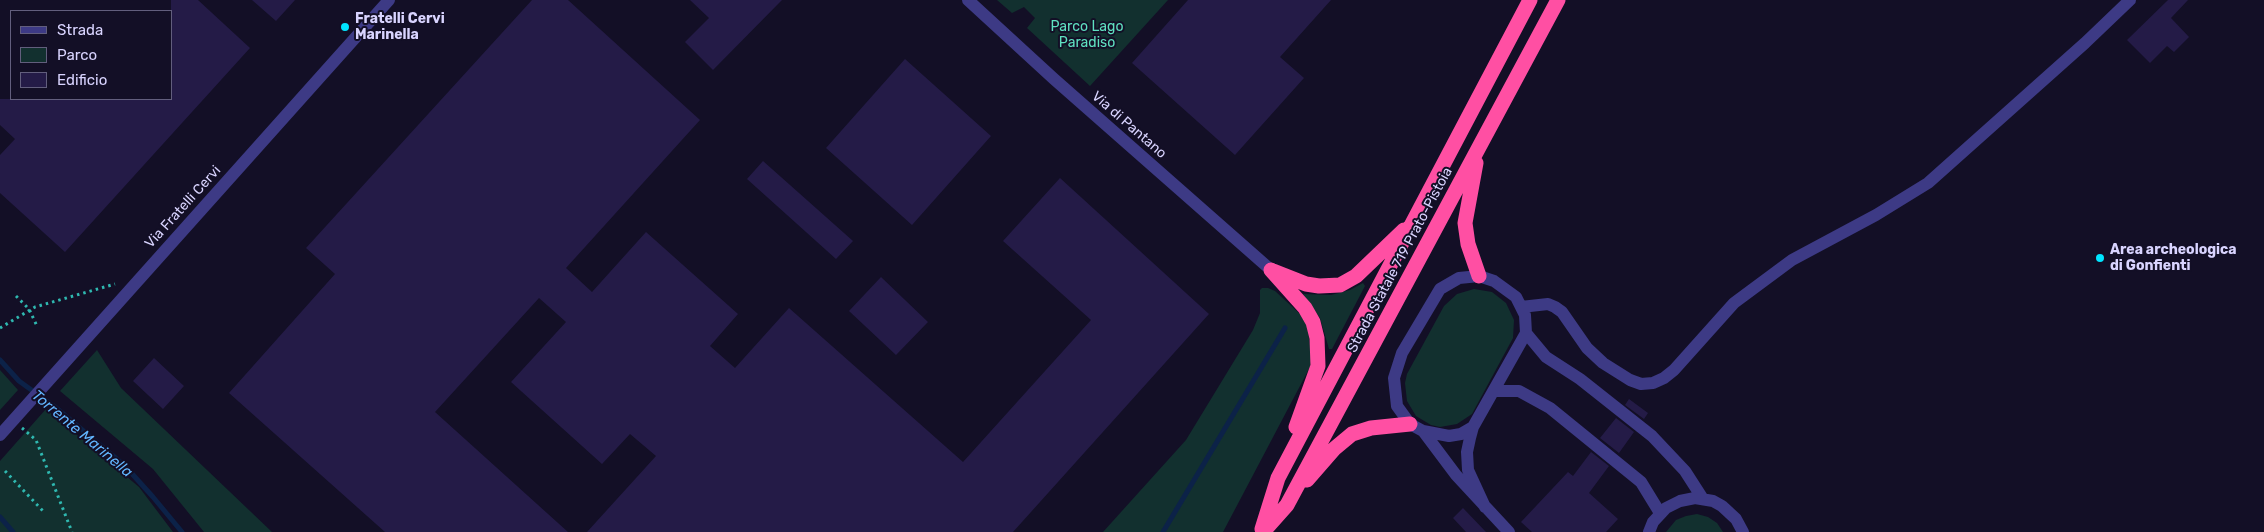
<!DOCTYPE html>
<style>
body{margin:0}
#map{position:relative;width:2264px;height:532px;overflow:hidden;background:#130f26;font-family:Rubik,sans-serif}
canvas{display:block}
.legend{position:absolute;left:10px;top:10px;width:162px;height:90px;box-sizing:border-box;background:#130f26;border:1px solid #625e7d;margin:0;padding:6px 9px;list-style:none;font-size:15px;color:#d9d4ff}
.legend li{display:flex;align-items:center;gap:10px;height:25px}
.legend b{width:25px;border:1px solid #625e7d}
</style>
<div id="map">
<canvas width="2264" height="532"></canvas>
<ul class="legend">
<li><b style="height:6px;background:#3d3a85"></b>Strada</li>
<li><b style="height:14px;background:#12302f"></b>Parco</li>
<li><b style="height:14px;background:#241b47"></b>Edificio</li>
</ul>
</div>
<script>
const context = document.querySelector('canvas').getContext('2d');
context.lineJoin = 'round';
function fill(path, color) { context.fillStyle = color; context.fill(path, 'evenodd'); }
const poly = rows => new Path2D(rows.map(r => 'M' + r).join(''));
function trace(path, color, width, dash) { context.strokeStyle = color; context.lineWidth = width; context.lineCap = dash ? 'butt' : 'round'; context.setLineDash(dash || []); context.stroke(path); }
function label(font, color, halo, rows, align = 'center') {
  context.font = font + ' Rubik,sans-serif'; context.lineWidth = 4; context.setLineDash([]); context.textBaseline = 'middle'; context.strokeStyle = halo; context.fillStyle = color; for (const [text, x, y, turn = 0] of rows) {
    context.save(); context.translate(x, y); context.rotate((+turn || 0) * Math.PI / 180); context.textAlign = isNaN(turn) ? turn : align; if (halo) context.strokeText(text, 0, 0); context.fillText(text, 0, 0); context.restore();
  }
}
fill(poly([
 [997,0,1168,0,1090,86,1027,28,1035,18,1024,7,1012,13],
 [1363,283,1365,286,1332,349,1329,349,1320,318,1303,294,1331,295,1350,290],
 [1262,288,1268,288,1275,291,1300,314,1307,325,1312,357,1310,367,1223,532,1103,532,1186,440,1253,330,1260,313,1260,290],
 [1474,289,1492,292,1506,303,1514,320,1513,338,1472,414,1457,424,1440,427,1431,425,1416,416,1407,401,1405,383,1407,374,1444,306,1457,294],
 [97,350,121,388,272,532,204,532,153,469,60,391],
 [0,370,18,390,0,410],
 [46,409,139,487,173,532,0,532,0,461],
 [1697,514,1708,517,1717,523,1723,532,1666,532,1676,520,1686,516]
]), '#12302f');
trace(poly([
 [0,360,19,381,55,407,125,466,153,497,182,532],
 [0,517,13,532],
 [1163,532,1285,328]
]), '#0c2248', 5);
fill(poly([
 [171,0,198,0,250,48,65,252,0,193,0,155,15,139,0,125,0,99,171,99],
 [252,0,295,0,276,21],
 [532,0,568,0,700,120,566,268,592,292,646,232,738,314,710,346,735,368,789,308,963,462,1091,320,1003,241,1060,178,1209,314,1013,532,587,532,656,456,630,434,602,464,511,382,566,322,539,298,435,412,568,532,385,532,229,393,335,274,306,248],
 [690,0,782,0,713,70,685,42,709,18],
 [1188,0,1331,0,1280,57,1304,78,1235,155,1132,63],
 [2168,0,2188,0,2171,18,2189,37,2174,52,2167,46,2150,63,2127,40],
 [905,59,991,136,912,225,826,148],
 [763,161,853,241,836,259,747,179],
 [881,277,928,322,896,355,849,311],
 [154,358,184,386,163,409,133,381],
 [1629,399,1648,413,1644,419,1625,405],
 [1616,418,1634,432,1619,453,1600,438],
 [1591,452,1609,466,1589,493,1618,519,1606,532,1532,532,1521,522,1568,472,1573,476],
 [1463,508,1486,532,1466,532,1453,518]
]), '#241b47');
trace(poly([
 [16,296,29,309,37,326],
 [0,328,35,307,115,284],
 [22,428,36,440,72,532],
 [5,471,43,511]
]), '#2fb8b0', 3, [2.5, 4]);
trace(poly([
 [968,0,1054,79,1271,270],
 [1521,307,1548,304,1555,307,1562,312,1587,348,1603,363,1630,380,1641,384,1653,383,1664,378,1674,370,1734,303,1792,260,1876,215,1928,183,2085,43,2130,0],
 [1526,333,1546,357,1580,379,1652,436,1685,471,1703,499],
 [1495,391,1519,391,1550,408,1641,482,1660,513],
 [1473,427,1461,434,1449,436,1423,431,1410,424,1397,406,1394,378,1402,353,1440,289,1459,278,1479,276,1494,281,1516,297,1525,315,1526,333,1473,427,1470,438,1467,452,1468,470,1485,507],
 [1423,431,1456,475,1509,532],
 [0,435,389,0],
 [1649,532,1653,522,1666,508,1680,501,1695,498,1713,501,1722,506,1736,519,1743,532]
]), '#3d3a85', 12);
trace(poly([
 [1476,163,1465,223,1468,244,1479,276],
 [1271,270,1305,308,1313,322,1317,338,1318,366,1296,427],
 [1273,271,1306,284,1319,286,1340,285,1356,276,1404,230],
 [1307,480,1334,449,1352,434,1371,428,1410,424],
 [1262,529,1278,478,1530,0],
 [1263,532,1287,505,1558,0]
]), '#ff4fa3', 15);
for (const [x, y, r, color] of [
 [345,27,5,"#00e5ff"],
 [2100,258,5,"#00e5ff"]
]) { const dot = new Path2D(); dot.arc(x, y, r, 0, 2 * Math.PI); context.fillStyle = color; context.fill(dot); trace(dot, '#130f26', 2); }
label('bold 14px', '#d9d4ff', '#130f26', [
 ["Fratelli Cervi",355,19],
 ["Marinella",355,35],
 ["Area archeologica",2110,250],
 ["di Gonfienti",2110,266]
], 'left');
label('14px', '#5fe0c0', '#130f26', [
 ["Parco Lago",1087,27],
 ["Paradiso",1087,43]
]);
label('14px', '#d9d4ff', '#130f26', [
 ["Via di Pantano",1129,125,41],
 ["Via Fratelli Cervi",183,207,-48],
 ["Strada Statale 719 Prato-Pistoia",1400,260,-62]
]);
label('italic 15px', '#62b6ff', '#130f26', [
 ["Torrente Marinella",82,434,40]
]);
</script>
